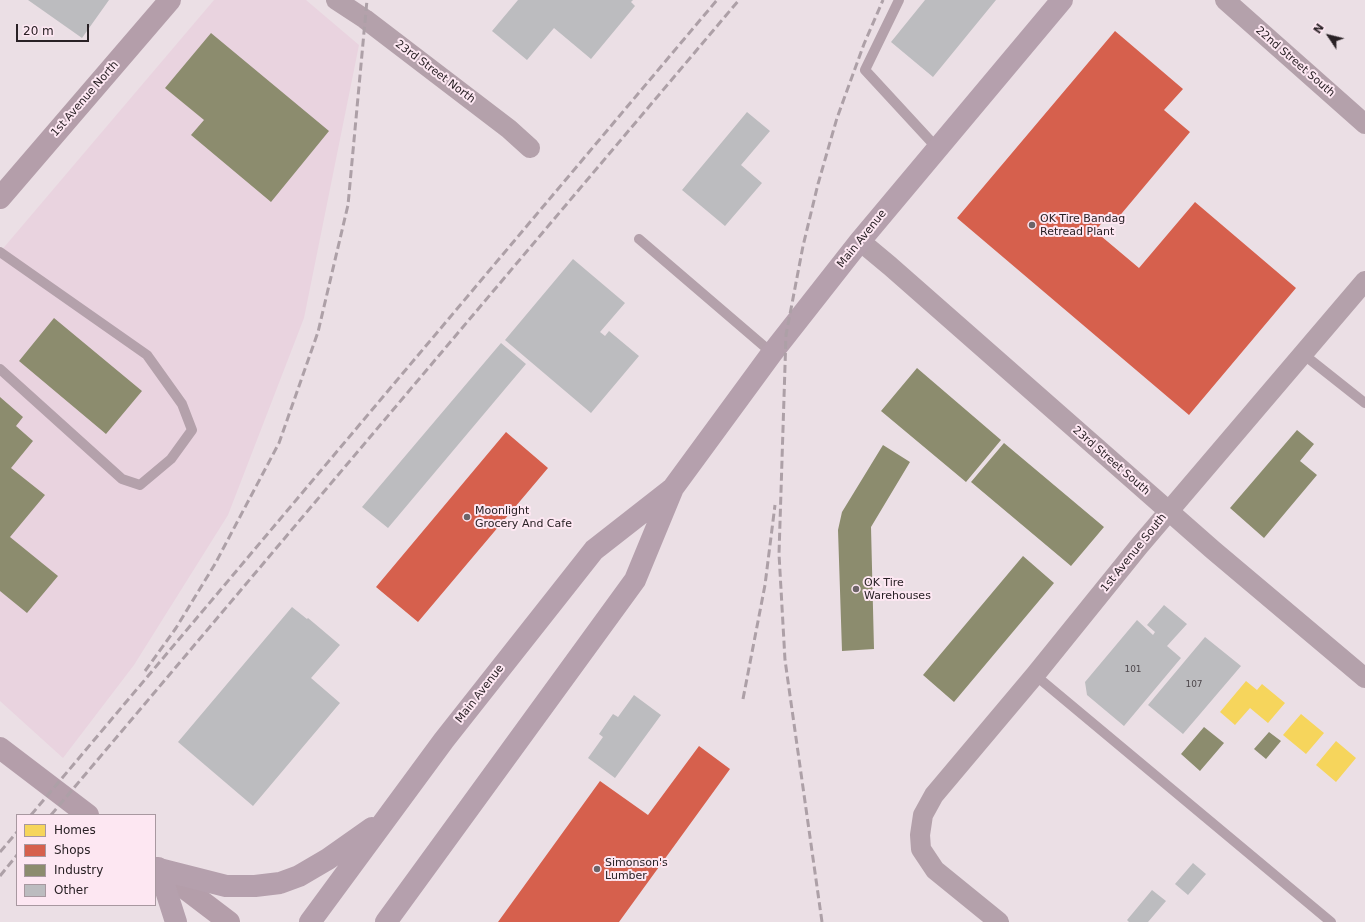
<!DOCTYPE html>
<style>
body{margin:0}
#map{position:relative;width:1365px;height:922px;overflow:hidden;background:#ebdfe5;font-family:"DejaVu Sans",sans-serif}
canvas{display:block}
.legend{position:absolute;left:16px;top:814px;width:140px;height:92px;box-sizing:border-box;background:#fde7f2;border:1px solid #a898a0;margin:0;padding:5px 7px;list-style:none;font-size:12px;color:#292125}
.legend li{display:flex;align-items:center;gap:8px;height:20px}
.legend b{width:20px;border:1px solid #a898a0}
.north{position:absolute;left:1309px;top:16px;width:40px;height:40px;-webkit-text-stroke:3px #fde7f2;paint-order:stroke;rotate:305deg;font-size:11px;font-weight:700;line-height:16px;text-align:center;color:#292125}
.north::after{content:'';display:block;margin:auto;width:14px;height:18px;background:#292125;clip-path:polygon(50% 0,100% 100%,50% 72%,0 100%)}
.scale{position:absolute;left:16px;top:24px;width:73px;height:18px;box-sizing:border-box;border:2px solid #292125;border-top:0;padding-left:5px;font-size:12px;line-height:14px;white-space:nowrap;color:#292125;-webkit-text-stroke:3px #fde7f2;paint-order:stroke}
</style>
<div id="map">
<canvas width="1365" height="922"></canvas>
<ul class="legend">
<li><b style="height:11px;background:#f6d55c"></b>Homes</li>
<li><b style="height:11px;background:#d6604d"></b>Shops</li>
<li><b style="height:11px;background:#8c8c6e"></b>Industry</li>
<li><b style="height:11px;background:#bcbcbf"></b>Other</li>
</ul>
<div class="north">N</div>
<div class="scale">20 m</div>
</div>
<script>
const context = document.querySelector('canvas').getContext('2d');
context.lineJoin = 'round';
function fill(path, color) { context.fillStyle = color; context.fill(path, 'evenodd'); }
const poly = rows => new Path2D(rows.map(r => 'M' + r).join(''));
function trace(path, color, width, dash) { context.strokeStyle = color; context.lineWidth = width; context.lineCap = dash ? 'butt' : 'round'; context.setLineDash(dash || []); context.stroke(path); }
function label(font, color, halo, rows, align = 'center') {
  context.font = font + ' "DejaVu Sans",sans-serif'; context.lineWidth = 4; context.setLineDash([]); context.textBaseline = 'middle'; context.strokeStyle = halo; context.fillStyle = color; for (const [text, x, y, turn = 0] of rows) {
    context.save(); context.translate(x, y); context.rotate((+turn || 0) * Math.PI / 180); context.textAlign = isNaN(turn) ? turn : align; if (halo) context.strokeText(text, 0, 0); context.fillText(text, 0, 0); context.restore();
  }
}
fill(poly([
 [214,0,306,0,359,45,304,318,228,515,134,665,63,758,0,701,0,252]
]), '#e9d3df');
fill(poly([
 [1246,681,1257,690,1262,684,1285,703,1268,723,1250,708,1235,725,1220,712],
 [1301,714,1324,733,1306,754,1283,735],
 [1336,741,1356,758,1336,782,1316,765]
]), '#f6d55c');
fill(poly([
 [1115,31,1183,89,1164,110,1190,132,1117,219,1110,213,1095,231,1139,268,1195,202,1296,288,1189,415,957,218],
 [506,432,548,468,418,622,376,587],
 [699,746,730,769,619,922,498,922,600,781,648,815]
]), '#d6604d');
fill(poly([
 [211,33,329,131,271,202,191,135,204,120,165,88],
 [54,318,142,391,106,434,19,361],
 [917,368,1001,440,966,482,881,411],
 [0,397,23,417,16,426,33,441,11,468,45,495,10,537,58,576,27,613,0,591],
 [1297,430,1314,444,1300,461,1317,475,1264,538,1230,508],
 [1004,443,1104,527,1071,566,971,482],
 [883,445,910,462,871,527,874,649,842,651,838,530,842,512],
 [1023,556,1054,583,954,702,923,675],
 [1204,727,1224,743,1200,771,1181,754],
 [1269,732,1281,741,1266,759,1254,749]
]), '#8c8c6e');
fill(poly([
 [28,0,109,0,82,38],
 [518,0,633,0,631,2,635,6,591,59,554,28,527,60,492,31],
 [925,0,996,0,933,77,891,42],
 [747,112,770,131,741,165,762,183,725,226,682,190],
 [573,259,625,303,600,332,605,336,609,331,639,356,591,413,505,340],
 [501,343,526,364,388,528,362,507],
 [1164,605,1187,624,1167,646,1181,658,1124,726,1087,695,1085,682,1137,620,1153,635,1155,632,1147,625],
 [292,607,307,619,308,618,340,645,311,678,340,703,253,806,178,742],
 [1205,637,1241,666,1183,734,1148,705],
 [634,695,661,715,615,778,588,758,603,737,599,734,613,714,618,717],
 [1193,863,1206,874,1188,895,1175,884],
 [1152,890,1166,901,1148,922,1129,922,1127,920]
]), '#bcbcbf');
trace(poly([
 [899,0,865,70,937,148],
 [639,239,772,353],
 [0,252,147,355,182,404,192,430,171,459,140,485,122,479,0,369],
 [1303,354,1365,403],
 [1035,675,1331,922]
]), '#b4a1ab', 10);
trace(poly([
 [336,0,365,19,509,129,530,148],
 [1225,0,1365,124],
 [860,241,890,266,1213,550,1365,678],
 [999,922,935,870,921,849,920,835,923,815,934,795,1035,675,1140,545,1365,281]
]), '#b4a1ab', 20);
trace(poly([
 [0,198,170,0],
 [0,748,88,815],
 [158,868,229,922]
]), '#b49eaa', 22);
trace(poly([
 [159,869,226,886,255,886,280,883,299,876,328,859,372,828],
 [159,869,176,922],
 [310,922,444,740,594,550,672,489],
 [386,922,635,580,673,488,772,353,860,241,1062,0]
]), '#b5a0ad', 22);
trace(poly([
 [145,671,176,628,215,564,279,443,318,332,348,205,367,0],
 [743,699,765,585,775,505],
 [31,815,717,0],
 [51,815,739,0],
 [0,852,17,832],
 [0,876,17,855],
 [822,922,785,660,779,554,786,335,803,246,818,184,837,118,864,44,883,0]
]), '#ada0a7', 3, [8, 4]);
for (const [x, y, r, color] of [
 [1032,225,4,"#6d6468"],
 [467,517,4,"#6d6468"],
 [856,589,4,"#6d6468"],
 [597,869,4,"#6d6468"]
]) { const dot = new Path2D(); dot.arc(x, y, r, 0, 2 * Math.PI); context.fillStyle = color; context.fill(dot); trace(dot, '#fde7f2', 1.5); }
label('9px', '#4e484c', null, [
 ["101",1133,670],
 ["107",1194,685]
]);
label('11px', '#292125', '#fde7f2', [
 ["22nd Street South",1295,62,41],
 ["23rd Street North",435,72,37],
 ["1st Avenue North",85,99,-49],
 ["Main Avenue",862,239,-51],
 ["23rd Street South",1111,461,41],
 ["1st Avenue South",1134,553,-51],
 ["Main Avenue",480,694,-52]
]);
label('11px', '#292125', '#fde7f2', [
 ["OK Tire Bandag",1040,219],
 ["Retread Plant",1040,232],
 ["Moonlight",475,511],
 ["Grocery And Cafe",475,524],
 ["OK Tire",864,583],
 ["Warehouses",864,596],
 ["Simonson's",605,863],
 ["Lumber",605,876]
], 'left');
</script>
